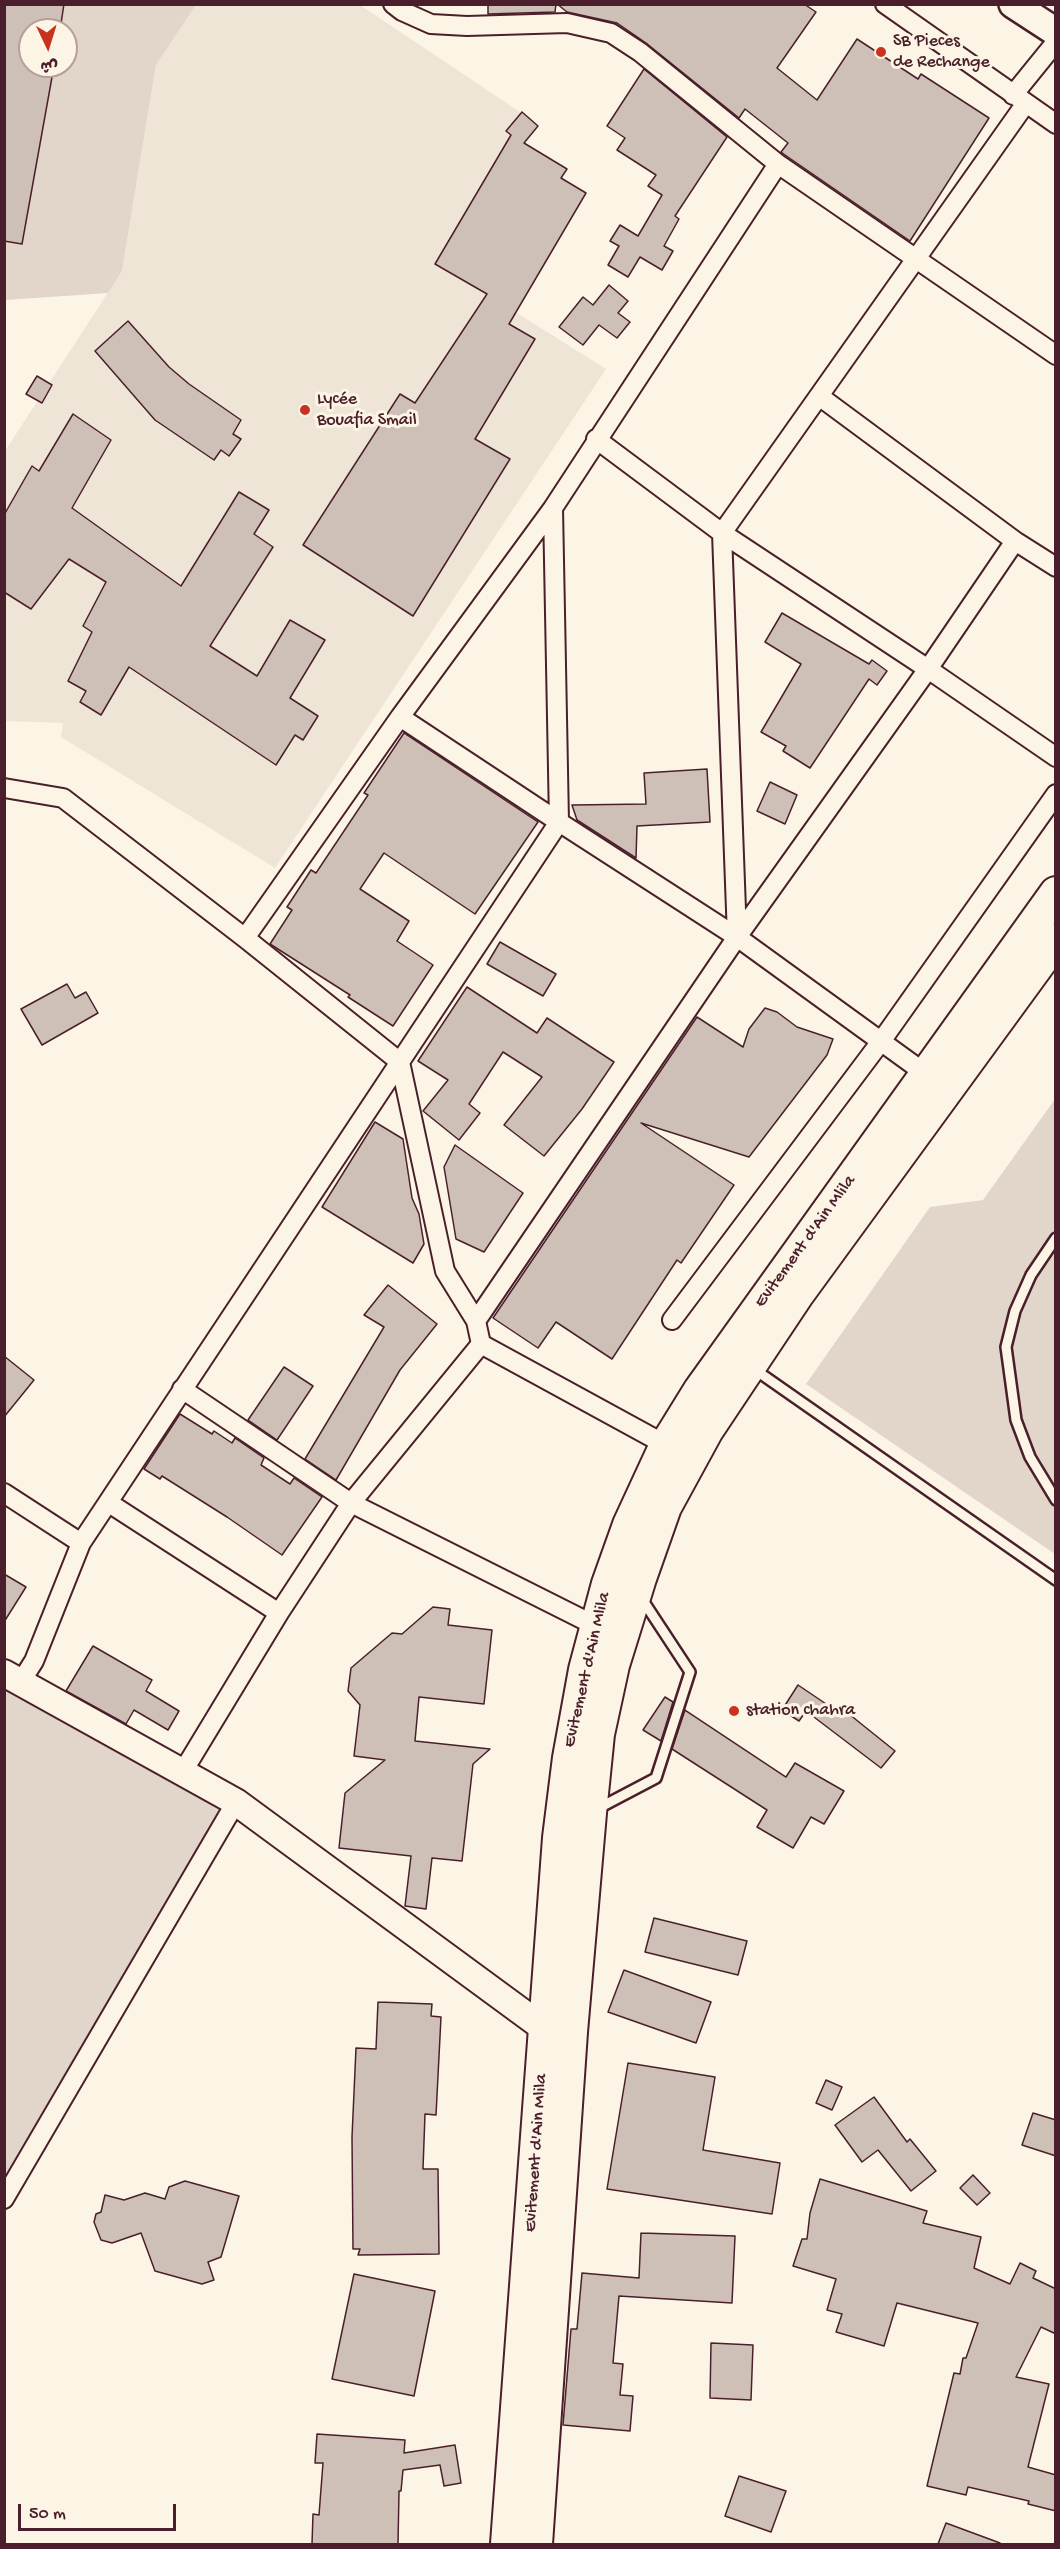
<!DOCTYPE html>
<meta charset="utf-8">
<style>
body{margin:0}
#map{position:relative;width:1060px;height:2549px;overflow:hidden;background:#fcf5e5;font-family:"Gochi Hand","Playpen Sans Arabic",sans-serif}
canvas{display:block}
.frame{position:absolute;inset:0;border:6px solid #4a1f2b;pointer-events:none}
.north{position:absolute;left:18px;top:18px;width:60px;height:60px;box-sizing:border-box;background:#fcf5e5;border:2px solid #b59f9b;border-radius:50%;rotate:176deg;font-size:16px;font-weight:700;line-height:24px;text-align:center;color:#4a1f2b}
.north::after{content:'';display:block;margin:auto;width:21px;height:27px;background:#c8321e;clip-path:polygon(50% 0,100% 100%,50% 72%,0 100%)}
.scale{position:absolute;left:18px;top:2504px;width:158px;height:27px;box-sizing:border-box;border:3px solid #4a1f2b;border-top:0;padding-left:8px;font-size:18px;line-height:21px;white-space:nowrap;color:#4a1f2b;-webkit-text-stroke:4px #fcf5e5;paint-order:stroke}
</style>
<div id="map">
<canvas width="1060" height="2549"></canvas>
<div class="frame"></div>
<div class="north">ش</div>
<div class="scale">50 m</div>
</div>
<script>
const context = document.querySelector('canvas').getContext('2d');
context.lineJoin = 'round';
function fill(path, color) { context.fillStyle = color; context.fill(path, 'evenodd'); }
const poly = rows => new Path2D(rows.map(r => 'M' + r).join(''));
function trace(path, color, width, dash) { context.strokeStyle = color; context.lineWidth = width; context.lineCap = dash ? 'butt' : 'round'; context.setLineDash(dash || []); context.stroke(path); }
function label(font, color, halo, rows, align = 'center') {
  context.font = font + ' "Gochi Hand",sans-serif'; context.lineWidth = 6; context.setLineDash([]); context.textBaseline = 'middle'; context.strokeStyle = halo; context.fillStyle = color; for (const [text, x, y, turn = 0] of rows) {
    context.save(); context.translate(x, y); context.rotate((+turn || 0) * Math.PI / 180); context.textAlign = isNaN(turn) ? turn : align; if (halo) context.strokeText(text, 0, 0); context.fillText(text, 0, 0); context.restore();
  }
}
fill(poly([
 [196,5,360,5,529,118,436,262,606,369,275,868,61,737,63,723,5,721,5,451,122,271,156,65]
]), '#eee5d7');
fill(poly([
 [5,5,196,5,156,65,122,271,108,293,5,300],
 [30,30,66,30,66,66,30,66],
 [1055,1099,1055,1554,806,1384,930,1207,983,1200],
 [5,1685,221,1808,5,2175]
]), '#e2d5ca');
const building = poly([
 [4,4,64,4,60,30,30,30,30,66,54,66,22,244,4,241,4,4],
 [488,4,556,4,555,12,488,14,488,4],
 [557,4,804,4,816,12,777,68,817,100,857,39,918,79,921,74,989,118,910,241,785,155,781,152,788,143,745,109,739,118,646,43,617,23,567,12,557,4],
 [644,69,727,137,675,216,679,219,664,246,673,251,662,270,640,257,628,277,608,265,619,246,610,241,620,225,638,236,662,195,648,186,656,175,617,150,625,138,607,126,644,69],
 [522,112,538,126,524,143,567,169,561,178,586,193,509,324,535,339,475,439,510,459,413,616,303,545,400,394,415,403,487,294,435,264,511,135,506,131,522,112],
 [609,285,628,301,618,313,630,322,617,338,599,325,583,345,559,327,583,297,593,305,609,285],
 [128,321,169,367,189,384,241,420,233,434,241,439,229,456,221,450,214,460,155,420,95,351,128,321],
 [37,376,52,385,42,403,26,394,37,376],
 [73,414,111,440,72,508,181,586,239,492,269,510,254,534,273,547,210,646,257,676,290,620,325,640,290,698,318,716,303,740,295,735,276,765,129,667,101,715,80,702,86,691,68,681,92,632,83,626,106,582,69,559,31,609,4,592,4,515,32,466,39,471,73,414],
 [782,613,869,664,872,660,887,671,877,685,869,679,810,768,783,751,786,746,761,732,801,664,765,642,782,613],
 [404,733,538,822,475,914,384,853,360,889,409,921,397,941,433,965,393,1026,348,997,350,995,270,944,292,910,287,907,311,870,316,873,368,795,364,793,404,733],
 [707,769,710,822,637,826,636,858,577,820,572,805,646,804,644,773,707,769],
 [770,782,797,795,785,824,757,811,770,782],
 [500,942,556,974,543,996,487,964,500,942],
 [67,984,75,998,86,992,98,1013,42,1045,21,1009,67,984],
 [467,987,537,1033,547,1018,614,1062,582,1109,544,1156,504,1125,542,1077,503,1052,469,1104,480,1113,459,1140,423,1111,448,1080,418,1061,467,987],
 [765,1008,777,1012,797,1027,833,1039,827,1055,749,1157,641,1123,734,1185,681,1263,677,1260,612,1359,556,1322,538,1348,493,1318,697,1017,743,1047,749,1029,765,1008],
 [375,1122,403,1139,412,1198,419,1214,424,1244,413,1263,322,1207,375,1122],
 [455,1145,523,1193,484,1252,456,1239,444,1167,455,1145],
 [388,1285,437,1324,400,1370,336,1480,305,1459,384,1327,364,1315,388,1285],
 [4,1356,34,1380,4,1417,4,1356],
 [284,1367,313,1386,277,1440,248,1420,284,1367],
 [180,1414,212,1434,214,1431,232,1443,235,1438,264,1458,261,1465,290,1484,294,1478,322,1497,282,1555,227,1517,162,1476,160,1479,144,1469,180,1414],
 [4,1574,26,1587,4,1622,4,1574],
 [433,1607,450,1609,448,1625,492,1630,484,1704,419,1697,415,1741,490,1749,473,1764,462,1861,432,1858,426,1909,405,1906,411,1856,339,1848,345,1793,385,1760,354,1756,360,1705,348,1691,351,1668,392,1633,402,1634,433,1607],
 [93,1646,152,1680,146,1691,179,1711,168,1730,134,1710,126,1724,66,1691,93,1646],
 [798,1685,841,1714,844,1710,895,1751,881,1768,806,1711,799,1721,782,1710,798,1685],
 [665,1697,673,1702,661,1741,643,1730,665,1697],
 [685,1710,786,1777,795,1763,844,1791,824,1824,811,1817,793,1848,757,1827,767,1810,672,1749,685,1710],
 [654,1918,747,1941,738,1975,645,1952,654,1918],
 [624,1970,711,2002,696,2043,608,2012,624,1970],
 [378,2002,432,2004,431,2016,441,2017,436,2115,425,2114,423,2169,438,2169,439,2254,358,2255,360,2249,353,2249,352,2137,356,2048,376,2049,378,2002],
 [628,2063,715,2077,703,2150,780,2163,772,2214,607,2189,628,2063],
 [826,2080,842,2087,832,2110,816,2103,826,2080],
 [874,2097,907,2142,910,2139,936,2171,911,2191,878,2150,862,2162,835,2125,874,2097],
 [1033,2113,1056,2120,1056,2156,1022,2145,1033,2113],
 [973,2175,990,2193,977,2205,960,2188,973,2175],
 [820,2179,927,2211,923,2223,981,2237,974,2268,1010,2284,1020,2263,1036,2271,1033,2278,1056,2289,1056,2334,1041,2327,1016,2377,1049,2384,1028,2467,1056,2475,1056,2511,1028,2504,1029,2501,968,2487,966,2495,927,2486,954,2373,960,2374,963,2358,966,2358,978,2323,897,2303,884,2346,836,2332,842,2314,827,2310,836,2279,793,2266,802,2239,807,2239,810,2213,820,2179],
 [185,2181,239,2196,221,2257,208,2262,214,2280,202,2284,155,2271,141,2233,112,2243,101,2240,94,2222,96,2214,101,2212,105,2195,124,2200,145,2193,165,2199,169,2187,185,2181],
 [641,2233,735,2236,732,2303,619,2296,613,2363,623,2364,620,2395,633,2396,630,2431,563,2425,571,2329,577,2329,582,2273,639,2278,641,2233],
 [354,2274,435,2291,414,2396,332,2379,354,2274],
 [711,2343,753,2345,751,2400,710,2398,711,2343],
 [317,2434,405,2440,404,2453,455,2445,461,2483,444,2486,440,2465,403,2470,401,2491,399,2491,398,2544,312,2544,313,2514,319,2515,323,2463,315,2463,317,2434],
 [739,2476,786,2491,771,2532,725,2516,739,2476],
 [946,2523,1000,2543,999,2544,938,2544,946,2523]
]);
fill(building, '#cfc0b7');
trace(building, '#4a1f2b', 1.5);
const lane = poly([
 [1056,1238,1031,1275,1015,1311,1006,1347,1016,1420,1030,1457,1056,1500],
 [754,1369,1056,1580],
 [597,1809,656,1778,690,1672,642,1599]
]);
const street = poly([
 [885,4,1056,124],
 [1013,95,1056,42],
 [778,164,1056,355],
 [819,396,1015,541,1056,567],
 [596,439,722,533,737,937],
 [1015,541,928,669,1056,757],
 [400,717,553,508],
 [4,788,63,798,245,938,400,1062,445,1271,476,1321,481,1344,666,1445],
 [737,937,928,669,722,533,1026,103],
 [245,938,400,717,559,822,553,508,778,164,640,52,611,33,567,23,467,26,431,24,402,11,393,4],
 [672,1320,882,1040,1056,794],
 [476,1321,737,937,926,1074],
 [182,1389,351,1503,596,1626],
 [4,1493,81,1543],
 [109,1503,279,1613],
 [20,1683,34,1661,81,1543,559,822,737,937],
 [182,1773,279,1613,351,1503,481,1344],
 [4,2199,236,1802]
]);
const secondary = poly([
 [4,1673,236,1802,545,2029,561,2031]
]);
const primary = poly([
 [1013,4,1056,32]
]);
const highway = poly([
 [507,2544,559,1838,569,1758,585,1670,608,1584,629,1525,666,1445,700,1390,1056,893],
 [536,2544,571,2032,590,1813,598,1734,613,1665,640,1578,665,1507,707,1430,797,1295,1056,940]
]);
trace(lane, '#4a1f2b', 14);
trace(street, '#4a1f2b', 22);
trace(secondary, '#4a1f2b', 30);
trace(primary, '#4a1f2b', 32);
trace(highway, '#4a1f2b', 36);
trace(lane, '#fcf5e5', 9);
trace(street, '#fcf5e5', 18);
trace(secondary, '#fcf5e5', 26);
trace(primary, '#fcf5e5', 27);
trace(highway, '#fcf5e5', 32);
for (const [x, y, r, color] of [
 [881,52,6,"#c8321e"],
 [305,410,6,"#c8321e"],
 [734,1711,6,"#c8321e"]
]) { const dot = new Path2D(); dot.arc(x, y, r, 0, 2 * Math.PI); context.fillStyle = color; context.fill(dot); trace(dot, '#fcf5e5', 2); }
label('18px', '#4a1f2b', '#fcf5e5', [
 ["SB Pieces",893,42],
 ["de Rechange",893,63],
 ["Lycée",317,400],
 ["Bouafia Smail",317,421],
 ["station chahra",746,1711]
], 'left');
label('18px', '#4a1f2b', '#fcf5e5', [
 ["Evitement d'Ain Mlila",806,1242,-54],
 ["Evitement d'Ain Mlila",588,1670,-77],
 ["Evitement d'Ain Mlila",537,2153,-86]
]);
</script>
